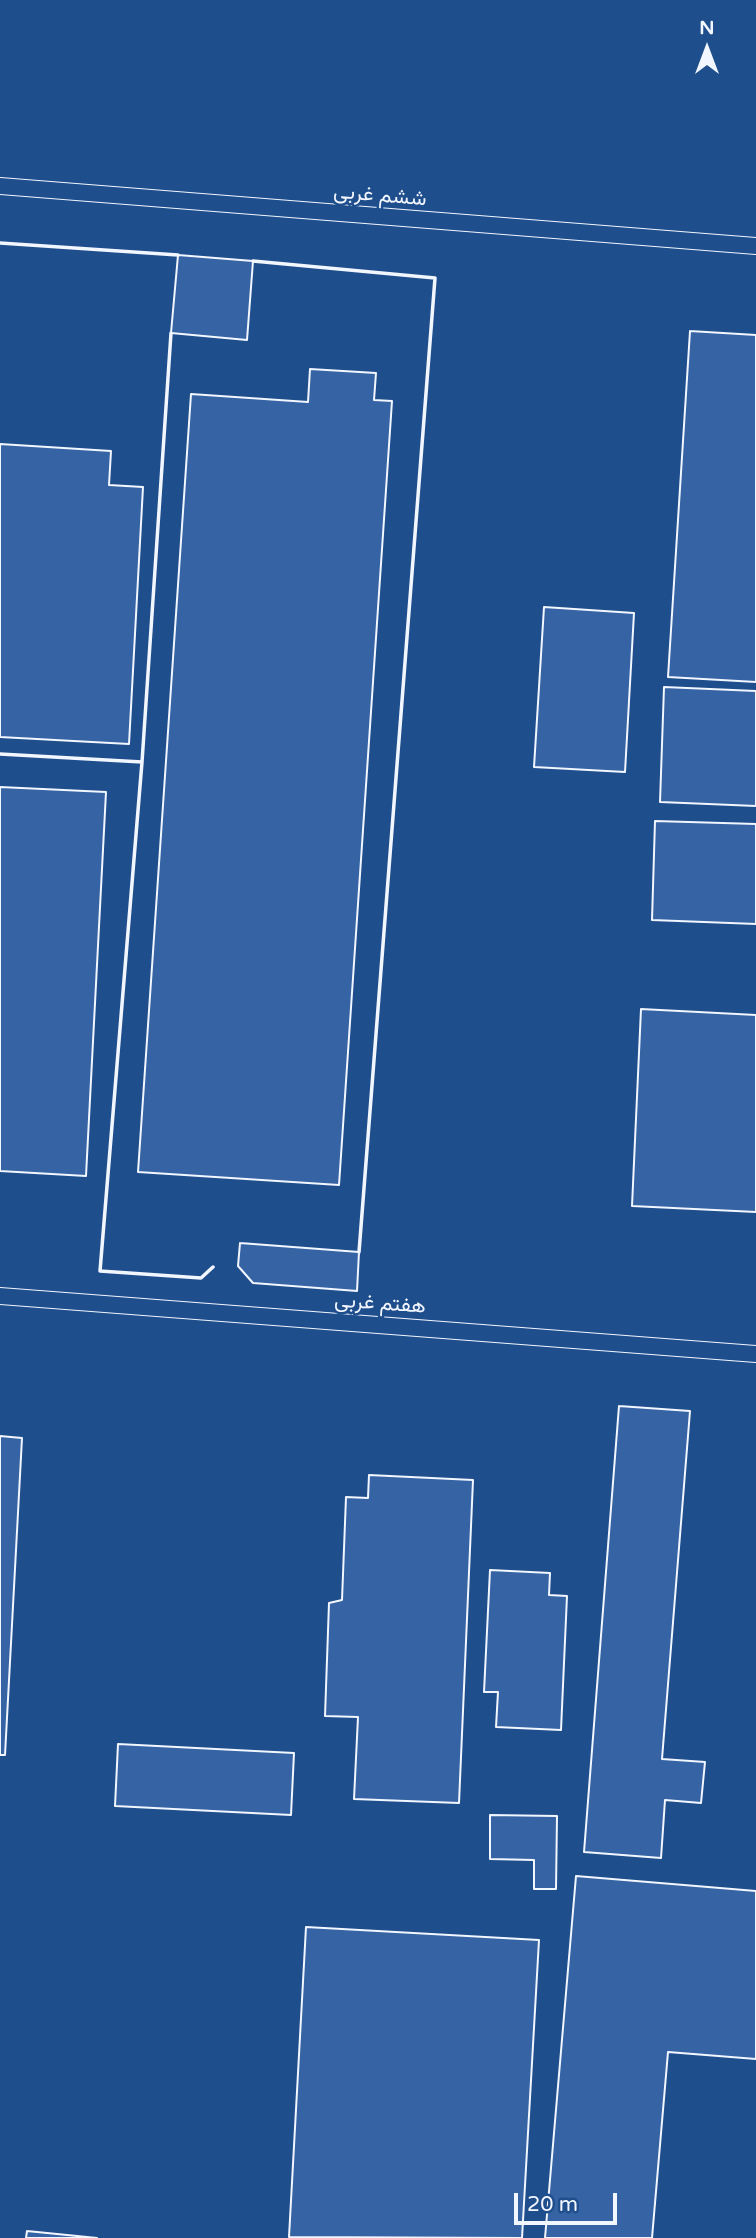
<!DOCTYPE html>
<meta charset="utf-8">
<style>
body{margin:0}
#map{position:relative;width:756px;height:2238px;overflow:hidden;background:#1f4e8c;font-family:"Varela Round",sans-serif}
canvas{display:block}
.north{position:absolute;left:672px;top:14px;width:70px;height:70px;-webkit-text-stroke:5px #1f4e8c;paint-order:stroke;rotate:0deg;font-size:19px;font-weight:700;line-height:28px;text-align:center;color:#f2f6ff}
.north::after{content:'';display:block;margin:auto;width:24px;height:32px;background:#f2f6ff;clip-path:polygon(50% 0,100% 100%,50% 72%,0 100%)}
.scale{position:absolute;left:514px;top:2193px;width:103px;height:32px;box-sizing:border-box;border:4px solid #f2f6ff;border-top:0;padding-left:9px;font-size:21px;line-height:24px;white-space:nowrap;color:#f2f6ff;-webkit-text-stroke:5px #1f4e8c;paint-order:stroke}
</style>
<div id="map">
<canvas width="756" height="2238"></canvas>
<div class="north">N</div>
<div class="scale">20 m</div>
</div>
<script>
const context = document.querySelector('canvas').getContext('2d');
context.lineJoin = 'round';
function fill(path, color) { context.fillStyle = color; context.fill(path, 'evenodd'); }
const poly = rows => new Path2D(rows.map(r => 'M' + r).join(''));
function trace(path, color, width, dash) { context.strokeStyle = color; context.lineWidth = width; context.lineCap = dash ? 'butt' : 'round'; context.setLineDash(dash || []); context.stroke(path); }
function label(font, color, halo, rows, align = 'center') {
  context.font = font + ' "Varela Round",Vazirmatn,sans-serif'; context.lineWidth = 5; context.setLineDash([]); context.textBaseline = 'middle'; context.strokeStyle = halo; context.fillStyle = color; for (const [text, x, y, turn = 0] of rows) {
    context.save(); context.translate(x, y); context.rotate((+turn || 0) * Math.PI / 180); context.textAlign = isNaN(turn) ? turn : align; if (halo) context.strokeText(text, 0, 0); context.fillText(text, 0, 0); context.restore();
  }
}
const building = poly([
 [178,255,253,261,247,340,171,333,178,255],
 [690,331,756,335,756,682,668,677,690,331],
 [310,369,376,373,374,400,392,401,339,1185,138,1172,191,394,308,402,310,369],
 [0,444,111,451,109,485,143,487,129,744,0,737,0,444],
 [544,607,634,613,625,772,534,767,544,607],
 [664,687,756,691,756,806,660,802,664,687],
 [0,787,106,792,86,1176,0,1171,0,787],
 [655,821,756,824,756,924,652,920,655,821],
 [641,1009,756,1015,756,1212,632,1206,641,1009],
 [240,1243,359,1252,357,1291,253,1283,238,1266,240,1243],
 [619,1406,690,1411,662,1759,705,1762,701,1803,665,1800,661,1858,584,1852,619,1406],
 [0,1436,22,1438,5,1755,0,1755,0,1436],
 [369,1475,473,1480,459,1803,354,1799,358,1717,325,1716,329,1603,342,1600,346,1497,368,1498,369,1475],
 [490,1570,550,1573,549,1595,567,1596,561,1730,496,1727,498,1692,484,1692,490,1570],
 [118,1744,294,1753,291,1815,115,1806,118,1744],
 [490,1815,557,1816,556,1889,534,1889,534,1860,490,1859,490,1815],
 [576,1876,756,1891,756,2059,668,2052,652,2238,545,2238,576,1876],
 [306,1927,539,1940,522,2238,289,2237,306,1927],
 [27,2231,97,2238,26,2238,27,2231]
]);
fill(building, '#3563a3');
trace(building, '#f2f6ff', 2);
const service = poly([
 [0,186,756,246],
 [0,1296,756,1354]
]);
trace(service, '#f2f6ff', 18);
trace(service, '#1f4e8c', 16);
trace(poly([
 [0,243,178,255],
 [253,261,435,278,359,1252],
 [0,754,142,762,171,333],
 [142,762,100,1271,201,1278,213,1267]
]), '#f2f6ff', 3.5);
label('21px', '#f2f6ff', '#1f4e8c', [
 ["ششم غربی",380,196,5],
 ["هفتم غربی",380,1304,4]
]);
</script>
